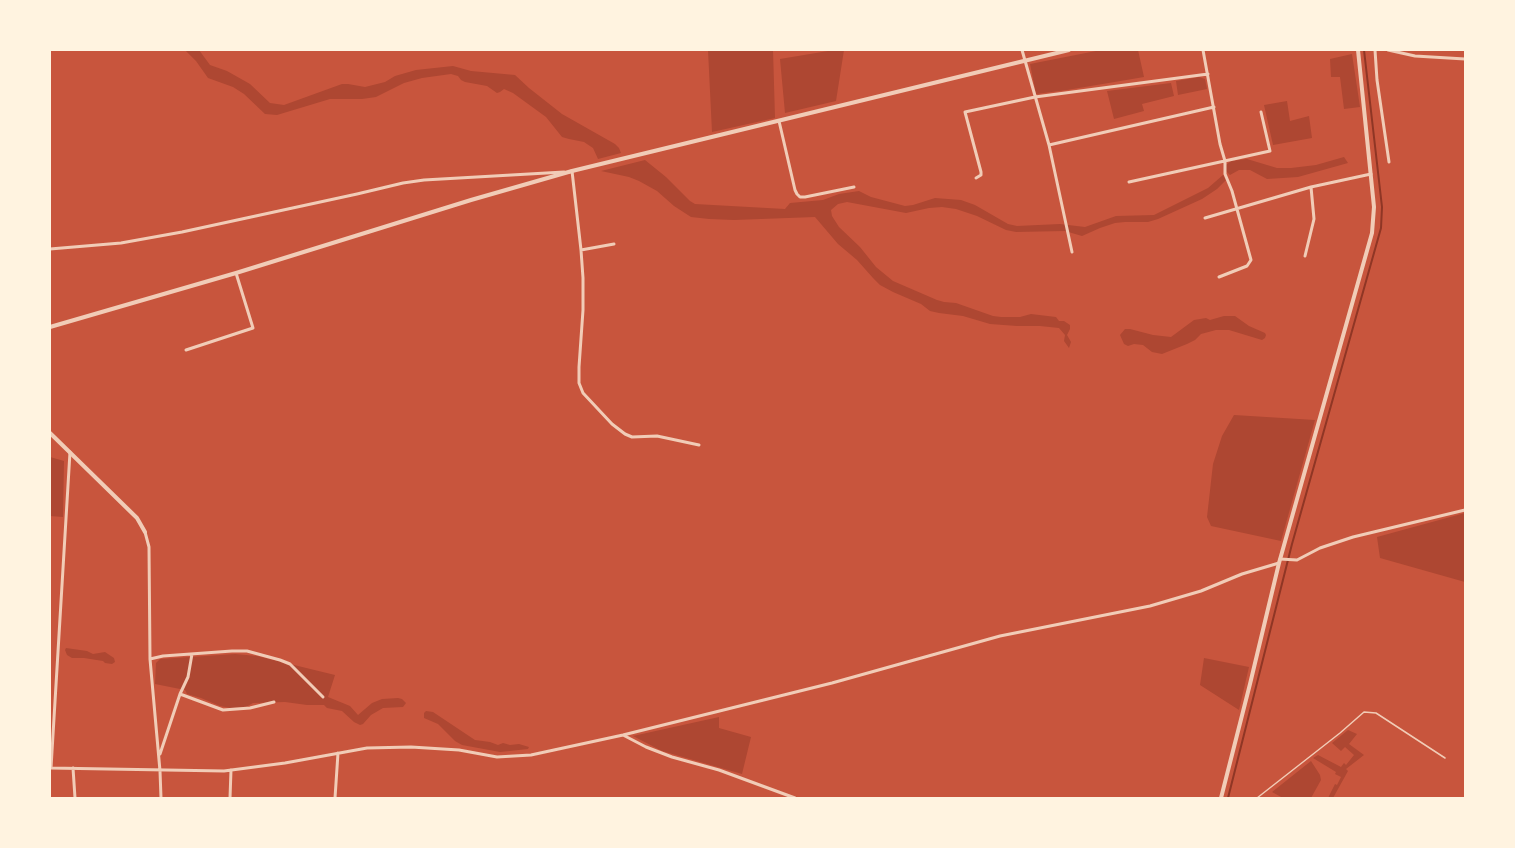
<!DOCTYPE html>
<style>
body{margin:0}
#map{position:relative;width:1515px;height:848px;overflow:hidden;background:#c8553d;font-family:Lora,serif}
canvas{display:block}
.frame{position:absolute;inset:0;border:51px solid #fff3e0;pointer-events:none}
</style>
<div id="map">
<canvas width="1515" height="848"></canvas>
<div class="frame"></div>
</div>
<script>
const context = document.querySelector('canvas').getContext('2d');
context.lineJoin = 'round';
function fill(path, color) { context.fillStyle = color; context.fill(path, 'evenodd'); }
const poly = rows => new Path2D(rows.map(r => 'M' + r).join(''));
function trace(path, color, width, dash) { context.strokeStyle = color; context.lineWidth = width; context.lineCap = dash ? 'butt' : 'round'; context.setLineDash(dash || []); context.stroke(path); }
fill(poly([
 [185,50,199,50,210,65,227,71,250,84,270,103,284,105,342,84,348,84,365,87,385,82,395,76,416,70,453,66,471,71,515,75,529,88,562,114,615,144,619,148,621,153,598,159,593,148,584,142,569,139,562,137,546,117,513,93,504,89,500,92,497,93,487,86,465,82,461,80,458,76,451,74,422,78,404,83,376,97,362,99,330,99,277,115,265,114,244,94,233,87,208,78,196,61],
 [708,50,773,50,775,118,712,132],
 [834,50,844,50,836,101,785,113,780,59],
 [1101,50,1138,50,1144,77,1067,90,1036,94,1030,64],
 [1352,54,1360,107,1344,109,1340,77,1331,77,1330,59],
 [1199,77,1205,79,1207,89,1178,95,1176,81],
 [1171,83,1174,96,1142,104,1144,111,1114,119,1107,91],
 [1287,101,1290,121,1309,116,1312,138,1273,145,1264,105],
 [1344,157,1348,163,1298,177,1267,179,1250,170,1239,170,1230,175,1225,170,1226,165,1231,161,1247,159,1277,168,1291,168,1316,165],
 [645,160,666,177,690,201,695,204,785,209,790,203,823,200,839,194,859,191,871,197,905,206,913,205,935,198,961,200,975,205,1008,224,1017,226,1060,224,1085,227,1116,216,1154,215,1208,188,1223,175,1226,180,1217,189,1202,199,1158,219,1148,222,1125,222,1115,223,1100,228,1082,236,1065,231,1016,232,1006,230,977,216,956,209,942,207,929,208,906,213,847,202,838,204,831,210,832,216,839,227,860,247,876,267,893,281,937,300,944,302,956,303,993,316,1001,317,1020,317,1031,314,1056,317,1059,321,1064,321,1070,325,1070,329,1067,335,1071,342,1069,348,1064,341,1065,335,1059,328,1040,326,1017,326,990,324,963,316,939,313,930,311,921,304,893,292,880,285,873,278,857,260,838,244,815,217,734,220,709,219,691,217,674,206,657,191,639,181,629,177,601,171],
 [1224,316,1235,316,1249,326,1265,333,1266,335,1265,338,1262,340,1229,330,1216,330,1201,334,1195,340,1187,344,1162,354,1152,352,1143,345,1134,344,1128,346,1124,344,1120,335,1125,329,1130,329,1153,335,1171,337,1194,320,1206,318,1210,320],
 [1234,415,1315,420,1281,541,1211,526,1207,517,1213,464,1222,436],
 [50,457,64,461,63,517,50,516],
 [1465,513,1465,582,1380,558,1377,537],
 [66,648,87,651,93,654,105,652,114,658,115,662,112,664,105,663,103,661,84,658,72,658,67,655,65,650],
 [235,654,257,656,335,675,328,697,350,706,358,715,372,703,382,699,398,698,402,699,406,703,403,707,383,708,371,715,363,724,360,725,354,722,342,711,327,708,324,705,307,705,285,702,253,703,246,707,230,708,220,706,201,698,187,694,185,690,155,684,156,663,160,659],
 [1204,658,1249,667,1239,710,1200,685],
 [426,711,433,712,475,740,490,742,498,745,503,743,510,745,519,744,529,747,528,749,500,752,462,745,455,741,438,724,424,718,424,713],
 [719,717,719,728,751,737,742,774,662,751,633,736],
 [1348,730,1357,734,1349,744,1364,755,1346,769,1348,771,1333,798,1328,798,1335,784,1337,785,1341,777,1335,774,1336,772,1313,758,1318,755,1341,767,1344,763,1346,765,1354,755,1345,747,1341,751,1332,743],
 [1311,761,1320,775,1321,780,1311,798,1283,798,1272,792]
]), '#ae4732');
trace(poly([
 [1228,798,1292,544,1381,228,1382,207,1364,50]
]), '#8f3625', 2);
trace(poly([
 [1257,798,1340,733,1364,712,1376,713,1445,758]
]), '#f1ccb7', 1.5);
trace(poly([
 [1022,50,1049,145,1072,252],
 [1203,50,1220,144,1225,161,1225,174,1232,191,1251,260,1247,266,1219,277],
 [1375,50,1377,80,1389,162],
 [1388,50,1415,56,1465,59],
 [779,121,795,190,797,194,800,197,805,197,854,187],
 [1049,145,1214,107],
 [569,172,572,171,581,250,583,278,583,310,579,367,579,383,583,393,612,424,625,434,632,437,657,436,699,445],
 [976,178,981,175,981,172,965,112,1035,97,1208,74],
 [1129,182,1270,151,1261,112],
 [1205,218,1311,187,1371,174],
 [50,249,121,243,182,232,357,194,403,183,424,180,564,172],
 [581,250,614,244],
 [1305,256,1314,219,1311,187],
 [186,350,253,328,236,273],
 [145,532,149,547,150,659,160,771,161,798],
 [1280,559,1297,560,1320,548,1353,537,1465,510],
 [150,659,163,656,232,651,247,651,280,660,290,664,323,697],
 [180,694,188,677,192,654],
 [623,735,646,747,672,757,719,770,795,798],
 [160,754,180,694,223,710,250,708,274,702],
 [50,768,224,771,285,763,367,748,411,747,459,750,497,757,531,755,623,735,832,683,1000,636,1150,606,1201,591,1242,574,1279,563],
 [51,768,70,452],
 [73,768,75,798],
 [230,798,231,770],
 [335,798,338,753]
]), '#f1ccb7', 3);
trace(poly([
 [50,327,236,273,471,200,572,171,1069,50],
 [50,433,137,518,145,532],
 [1221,798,1250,684,1279,563,1372,233,1374,207,1358,50]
]), '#f1ccb7', 4);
</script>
